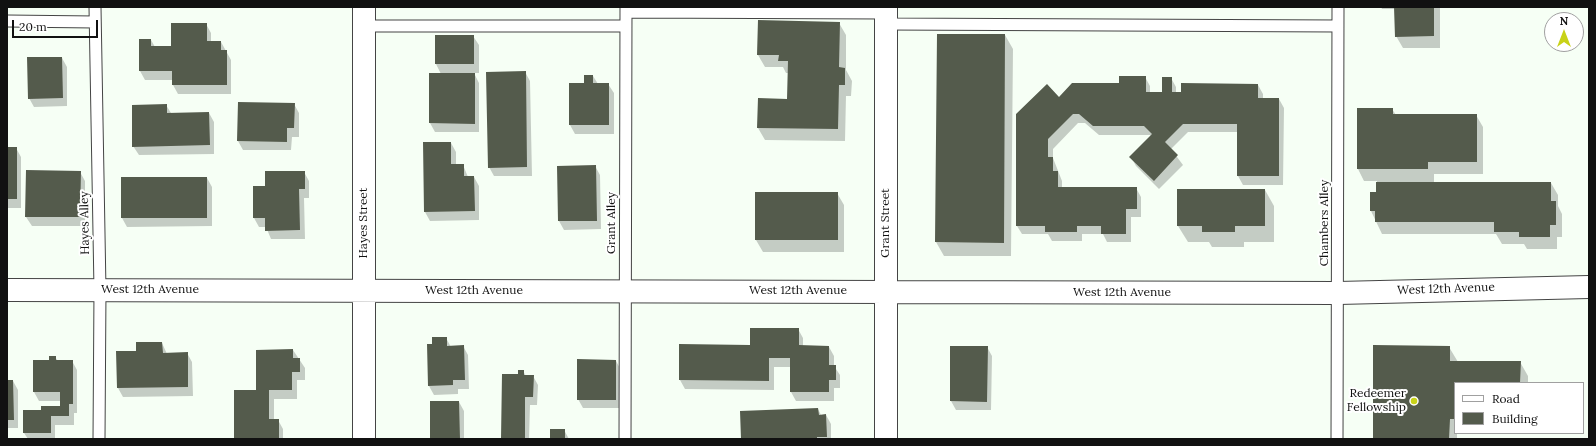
<!DOCTYPE html>
<style>
body{margin:0}
#map{position:relative;width:1596px;height:446px;overflow:hidden;background:#f6fff5;font-family:Lora,serif}
canvas{display:block}
.frame{position:absolute;inset:0;border:8px solid #111;pointer-events:none}
.legend{position:absolute;left:1454px;top:382px;width:130px;height:52px;box-sizing:border-box;background:#fff;border:1px solid #a0a0a0;margin:0;padding:5px 7px;list-style:none;font-size:12px;color:#111}
.legend li{display:flex;align-items:center;gap:8px;height:20px}
.legend b{width:20px;border:1px solid #a0a0a0}
.north{position:absolute;left:1544px;top:12px;width:40px;height:40px;box-sizing:border-box;background:#fff;border:1px solid #a0a0a0;border-radius:50%;rotate:0deg;font-size:11px;font-weight:700;line-height:16px;text-align:center;color:#111}
.north::after{content:'';display:block;margin:auto;width:14px;height:18px;background:#c8d218;clip-path:polygon(50% 0,100% 100%,50% 72%,0 100%)}
.scale{position:absolute;left:12px;top:20px;width:86px;height:18px;box-sizing:border-box;border:2px solid #111;border-top:0;padding-left:5px;font-size:12px;line-height:14px;white-space:nowrap;color:#111;-webkit-text-stroke:3px #fff;paint-order:stroke}
</style>
<div id="map">
<canvas width="1596" height="446"></canvas>
<div class="frame"></div>
<ul class="legend">
<li><b style="height:5px;background:#fff"></b>Road</li>
<li><b style="height:11px;background:#545b4c"></b>Building</li>
</ul>
<div class="north">N</div>
<div class="scale">20 m</div>
</div>
<script>
const context = document.querySelector('canvas').getContext('2d');
context.lineJoin = 'round';
function fill(path, color) { context.fillStyle = color; context.fill(path, 'evenodd'); }
const poly = rows => new Path2D(rows.map(r => 'M' + r).join(''));
function trace(path, color, width, dash) { context.strokeStyle = color; context.lineWidth = width; context.lineCap = dash ? 'butt' : 'round'; context.setLineDash(dash || []); context.stroke(path); }
function label(font, color, halo, rows, align = 'center') {
  context.font = font + ' Lora,serif'; context.lineWidth = 4; context.setLineDash([]); context.textBaseline = 'middle'; context.strokeStyle = halo; context.fillStyle = color; for (const [text, x, y, turn = 0] of rows) {
    context.save(); context.translate(x, y); context.rotate((+turn || 0) * Math.PI / 180); context.textAlign = isNaN(turn) ? turn : align; if (halo) context.strokeText(text, 0, 0); context.fillText(text, 0, 0); context.restore();
  }
}
fill(poly([
 [1381,7,1440,7,1440,48,1403,48,1396,36,1395,9,1382,9],
 [759,21,839,23,846,35,846,70,852,81,851,96,846,96,845,141,765,140,758,128,788,100,789,73,786,73,783,67,765,67,758,55],
 [206,24,211,33,211,42,221,42,231,60,231,94,178,94,173,85,173,80,145,80,140,71,151,40,155,47,172,47],
 [1005,35,1013,49,1011,256,944,256,936,242],
 [436,36,473,36,479,45,479,73,474,73,479,83,479,132,435,132,430,123,441,74,436,64],
 [62,58,67,67,67,106,34,107,29,98],
 [525,72,530,81,532,176,494,176,489,167],
 [593,76,598,84,608,84,614,93,614,134,575,134,570,125,570,84,585,84],
 [1145,77,1150,86,1150,93,1163,93,1171,78,1176,87,1176,93,1258,85,1263,94,1263,99,1279,99,1284,108,1283,185,1243,185,1238,176,1238,132,1188,132,1171,149,1183,165,1159,189,1136,166,1131,157,1151,136,1150,135,1099,135,1085,123,1078,123,1053,149,1053,158,1062,181,1062,188,1136,188,1141,197,1141,217,1131,217,1131,242,1107,242,1103,234,1082,234,1082,241,1052,241,1048,234,1022,234,1017,226,1059,98],
 [294,104,299,113,299,137,292,137,291,150,243,150,238,141],
 [166,105,171,113,209,113,214,122,214,154,139,155,133,146],
 [1392,109,1396,115,1476,115,1483,127,1483,174,1434,174,1434,183,1551,183,1558,195,1558,206,1562,214,1562,237,1557,237,1557,249,1527,249,1524,244,1502,244,1496,234,1382,234,1371,211,1371,193,1377,193,1377,181,1364,181,1358,169],
 [424,143,451,143,456,152,456,165,463,165,468,177,474,177,479,186,479,220,430,221,425,212],
 [7,148,16,148,21,157,21,208,7,208],
 [595,166,600,175,601,229,564,230,559,221],
 [80,172,85,181,85,226,32,226,26,217],
 [304,172,309,181,309,198,304,198,305,239,271,239,266,227,259,227,254,218,266,187],
 [207,178,212,187,212,226,127,227,122,218],
 [1265,190,1274,206,1274,242,1244,242,1244,247,1212,247,1209,242,1188,242,1178,226],
 [837,193,844,205,844,252,763,252,756,240],
 [798,329,803,338,803,346,829,347,834,356,834,366,840,375,840,388,834,388,834,401,796,401,791,392,791,367,774,367,774,390,685,389,680,380,680,345,751,346],
 [446,338,451,347,463,346,468,355,469,389,458,389,458,394,434,395,429,386,433,345],
 [162,343,167,354,187,353,192,362,193,396,123,397,118,388,137,352],
 [987,347,992,356,991,410,956,410,951,401],
 [1449,347,1458,362,1520,362,1528,376,1528,383,1455,383,1455,433,1528,434,1457,433,1457,439,1374,439],
 [293,350,305,368,305,380,297,380,297,399,274,399,274,420,278,420,283,429,283,439,235,439,257,391],
 [55,357,58,361,72,361,77,370,77,413,74,413,74,425,55,425,55,439,28,439,24,433,42,411,61,407,61,401,39,401,34,392,34,361,50,361],
 [616,361,621,370,621,408,583,408,578,399],
 [523,371,526,376,533,376,538,385,537,405,530,405,529,439,502,439,519,375],
 [7,381,13,381,18,390,18,428,7,428],
 [459,402,464,411,464,439,431,439],
 [818,409,821,415,826,415,831,424,831,439,742,439],
 [564,430,569,439,551,439]
]), '#0003');
fill(poly([
 [1394,7,1434,7,1434,36,1395,37],
 [758,20,840,22,839,67,845,68,845,85,839,85,838,129,757,128,758,98,787,99,788,61,778,61,779,55,757,55],
 [171,23,207,23,207,41,221,41,221,50,227,50,227,85,172,85,172,71,139,71,139,39,151,39,151,46,171,46],
 [937,34,1005,34,1004,243,935,242],
 [435,35,474,35,474,64,435,64],
 [27,57,62,57,63,98,28,99],
 [526,71,527,167,488,168,486,72],
 [429,73,475,73,475,124,429,123],
 [584,75,593,75,593,83,609,83,609,125,569,125,569,83,584,83],
 [1119,76,1146,76,1146,92,1162,92,1162,77,1172,77,1172,92,1181,92,1181,83,1258,84,1258,98,1279,98,1279,176,1237,176,1237,124,1183,124,1165,142,1178,155,1154,181,1129,157,1152,134,1144,126,1093,126,1079,114,1073,114,1048,139,1048,157,1053,157,1053,171,1058,171,1058,187,1137,187,1137,209,1126,209,1126,234,1101,234,1101,226,1077,226,1077,232,1045,232,1045,226,1016,226,1016,114,1047,84,1059,97,1072,83,1119,83],
 [238,102,295,103,294,128,287,128,287,142,237,141],
 [167,104,167,113,209,112,210,145,132,147,132,105],
 [1357,108,1393,108,1393,114,1477,114,1477,162,1428,162,1428,169,1357,169],
 [423,142,451,142,451,164,464,164,464,176,474,176,475,211,424,212],
 [7,147,17,147,17,199,7,199],
 [596,165,597,221,558,221,557,166],
 [26,170,81,171,80,217,25,217],
 [265,171,305,171,305,189,299,189,300,230,265,231,265,218,253,218,253,186,265,186],
 [121,177,207,177,207,218,121,218],
 [1376,182,1551,182,1551,201,1556,201,1556,225,1550,225,1550,237,1519,237,1519,232,1494,232,1494,222,1375,222,1375,211,1370,211,1370,192,1376,192],
 [1177,189,1265,189,1265,226,1235,226,1235,232,1202,232,1202,226,1177,226],
 [755,192,838,192,838,240,755,240],
 [750,328,799,328,799,345,829,346,829,365,836,365,836,380,829,380,829,392,790,392,790,358,769,358,769,381,679,380,679,344,750,345],
 [432,337,447,337,447,346,464,345,465,380,453,380,453,385,428,386,427,344,432,344],
 [136,342,162,342,163,353,188,352,188,387,117,388,116,351,136,351],
 [1373,345,1450,346,1450,361,1521,361,1520,383,1455,383,1455,419,1450,419,1449,439,1373,439],
 [950,346,988,346,987,402,950,401],
 [293,349,293,358,300,358,300,372,292,372,292,390,269,390,269,419,279,419,279,439,234,439,234,390,256,390,256,350],
 [49,356,56,356,56,360,73,360,73,404,69,404,69,416,51,416,51,433,23,433,23,410,41,410,41,406,60,406,60,392,33,392,33,360,49,360],
 [577,359,616,360,616,400,577,400],
 [518,370,524,370,524,375,534,375,533,397,525,397,525,439,501,439,502,374,518,374],
 [7,380,13,380,14,420,7,420],
 [430,401,459,401,460,439,430,439],
 [818,408,819,415,826,414,827,437,817,437,817,439,741,439,740,411],
 [550,429,565,429,565,439,550,439]
]), '#545b4c');
const lane = poly([
 [95,7,100,290,99,439],
 [626,12,886,13],
 [7,21,95,22],
 [886,24,1338,26],
 [364,26,625,26],
 [625,439,626,7],
 [1337,439,1338,7]
]);
const street = poly([
 [886,7,886,439],
 [7,290,1338,293,1589,287],
 [364,439,364,7]
]);
trace(lane, '#444', 13);
trace(street, '#444', 24);
trace(lane, '#fff', 11);
trace(street, '#fff', 22);
for (const [x, y, r, color] of [
 [1414,401,4,"#c8d218"]
]) { const dot = new Path2D(); dot.arc(x, y, r, 0, 2 * Math.PI); context.fillStyle = color; context.fill(dot); trace(dot, '#fff', 1.5); }
label('12px', '#111', '#fff', [
 ["Hayes Alley",85,223,-91],
 ["Hayes Street",364,223,-90],
 ["Grant Alley",612,223,-90],
 ["Grant Street",886,223,-90],
 ["Chambers Alley",1325,223,-90],
 ["West 12th Avenue",1446,289,-2],
 ["West 12th Avenue",150,290],
 ["West 12th Avenue",474,291],
 ["West 12th Avenue",798,291],
 ["West 12th Avenue",1122,293]
]);
label('12px', '#111', '#fff', [
 ["Redeemer",1406,394],
 ["Fellowship",1406,408]
], 'right');
</script>
